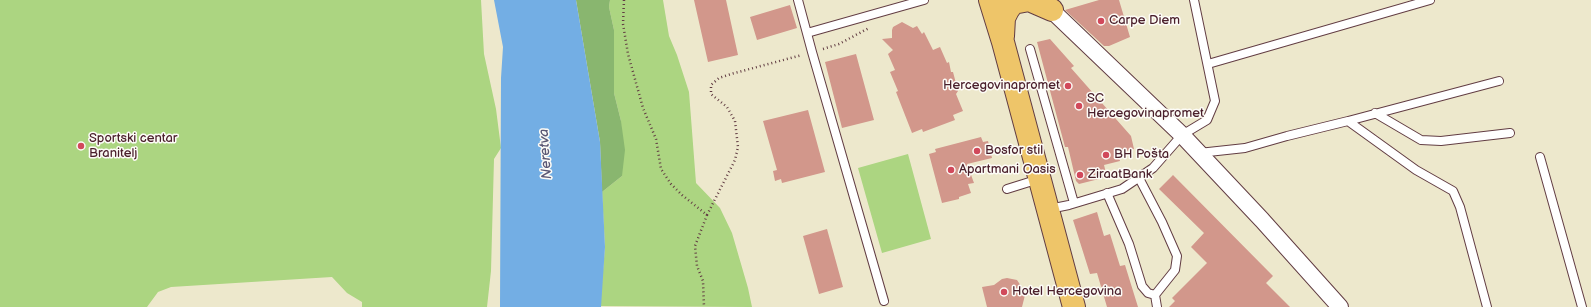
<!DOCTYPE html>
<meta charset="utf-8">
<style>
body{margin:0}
canvas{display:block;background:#ede8cc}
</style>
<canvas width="1591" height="307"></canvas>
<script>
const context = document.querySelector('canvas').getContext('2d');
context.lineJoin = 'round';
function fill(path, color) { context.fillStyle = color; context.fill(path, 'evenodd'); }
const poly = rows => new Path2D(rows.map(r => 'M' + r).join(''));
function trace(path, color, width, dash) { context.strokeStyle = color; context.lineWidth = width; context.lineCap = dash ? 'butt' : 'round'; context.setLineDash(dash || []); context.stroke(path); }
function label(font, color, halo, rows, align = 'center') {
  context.font = font + ' "Balsamiq Sans",sans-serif'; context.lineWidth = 3; context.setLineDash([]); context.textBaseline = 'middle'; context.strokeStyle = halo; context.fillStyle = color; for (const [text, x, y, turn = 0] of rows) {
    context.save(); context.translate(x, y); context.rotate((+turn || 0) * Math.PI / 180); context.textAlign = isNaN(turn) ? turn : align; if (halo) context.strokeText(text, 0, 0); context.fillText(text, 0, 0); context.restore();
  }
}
fill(poly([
 [0,0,481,0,484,54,496,109,501,148,494,159,491,271,487,307,362,307,362,302,347,293,332,277,171,287,158,292,147,307,0,307],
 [610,0,663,0,669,36,677,55,689,92,696,183,720,208,732,233,748,288,752,307,600,306,605,247,602,192,622,176,621,121,614,93,614,30,609,7],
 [908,154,931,239,882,253,858,168]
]), '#acd581');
fill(poly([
 [576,0,610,0,609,7,614,30,614,93,621,121,625,150,622,176,602,192,600,142]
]), '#89b66f');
fill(poly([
 [494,0,576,0,600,142,605,247,601,307,500,307,501,78,503,47]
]), '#73aee4');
fill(poly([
 [694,0,726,0,738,55,708,62],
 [1099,0,1119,0,1130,37,1109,46,1104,46,1065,10],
 [790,5,797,28,757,40,750,17],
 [902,22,913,28,917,26,922,34,924,32,933,50,940,47,947,63,949,62,951,72,953,72,958,91,956,94,963,111,953,115,955,120,923,132,922,129,912,133,896,92,898,91,890,72,895,70,888,54,893,50,882,39,892,38,892,30,893,27],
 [1050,39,1074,66,1071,68,1131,136,1134,149,1118,153,1120,161,1104,165,1107,177,1079,184,1076,181,1068,147,1065,147,1037,42],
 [856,54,874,120,842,128,825,62],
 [808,110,825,172,782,183,781,179,775,181,773,171,777,170,763,121],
 [981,137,983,142,988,141,992,158,967,164,974,183,968,184,971,193,959,197,959,199,942,203,929,154,936,152,935,149],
 [1173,175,1273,276,1266,283,1290,307,1169,307,1175,301,1172,298,1207,263,1191,247,1204,233,1159,189],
 [1097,212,1104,236,1110,234,1120,266,1125,265,1138,307,1107,307,1097,273,1090,274,1073,220],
 [827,229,843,287,819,294,803,236],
 [1007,278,1017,280,1023,289,1025,295,1022,307,987,307,982,287,994,285,1002,279]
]), '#d2978b');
const service = poly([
 [798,0,812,52,884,301],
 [807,33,924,0],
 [1030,49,1074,203],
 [1208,64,1430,0],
 [1375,113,1421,140,1441,141,1510,133],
 [1348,121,1499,81],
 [1199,153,1245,148,1287,136,1348,121,1416,170,1453,191,1460,207,1487,307],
 [1540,157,1582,307],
 [1139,178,1162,222,1177,256,1175,270,1155,295],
 [1007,189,1039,179],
 [1107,193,1129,244,1142,286,1148,293,1155,295],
 [1049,209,1069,205,1122,189,1153,168,1182,135,1207,120,1215,101,1194,0],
 [1155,295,1157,307]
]);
const minor = poly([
 [1044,3,1182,135,1262,220,1340,307]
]);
const primary = poly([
 [990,0,1003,42,1074,307],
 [1003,36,1004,18,1008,10,1013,3,1029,0,1052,10]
]);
trace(service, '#623d43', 10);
trace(minor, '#623d43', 18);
trace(primary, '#623d43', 24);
trace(poly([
 [624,0,623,24,628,54,643,108,656,139,661,169,671,184,682,195,707,215,695,246,697,266,703,281,704,307],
 [823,49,839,44,869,28],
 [707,215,735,160,738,147,735,121,727,107,711,94,711,85,719,78,731,74,802,55]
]), '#623d43', 2.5, [1, 3]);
trace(service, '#fff', 8);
trace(minor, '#fff', 16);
trace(primary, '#eec569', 22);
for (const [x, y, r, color] of [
 [1101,21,4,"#d1495b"],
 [1068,86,4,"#d1495b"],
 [1079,106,4,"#d1495b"],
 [81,146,4,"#d1495b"],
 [977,151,4,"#d1495b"],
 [1106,155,4,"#d1495b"],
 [951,170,4,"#d1495b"],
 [1080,175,4,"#d1495b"],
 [1004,292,4,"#d1495b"]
]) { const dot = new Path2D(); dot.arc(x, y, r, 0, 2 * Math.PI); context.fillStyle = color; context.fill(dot); trace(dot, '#fdfcf7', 1.5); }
label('13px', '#4a1f2b', '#fdfcf7', [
 ["Carpe Diem",1109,21],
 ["Hercegovinapromet",1060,86,"right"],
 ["SC",1087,99],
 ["Hercegovinapromet",1087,114],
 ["Sportski centar",89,139],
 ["Branitelj",89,154],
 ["Bosfor stil",985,151],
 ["BH Pošta",1114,155],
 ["Apartmani Oasis",959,170],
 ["ZiraatBank",1088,175],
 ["Hotel Hercegovina",1012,292]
], 'left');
label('italic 14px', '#5a5875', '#fdfcf7', [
 ["Neretva",546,154,-94]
]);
</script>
